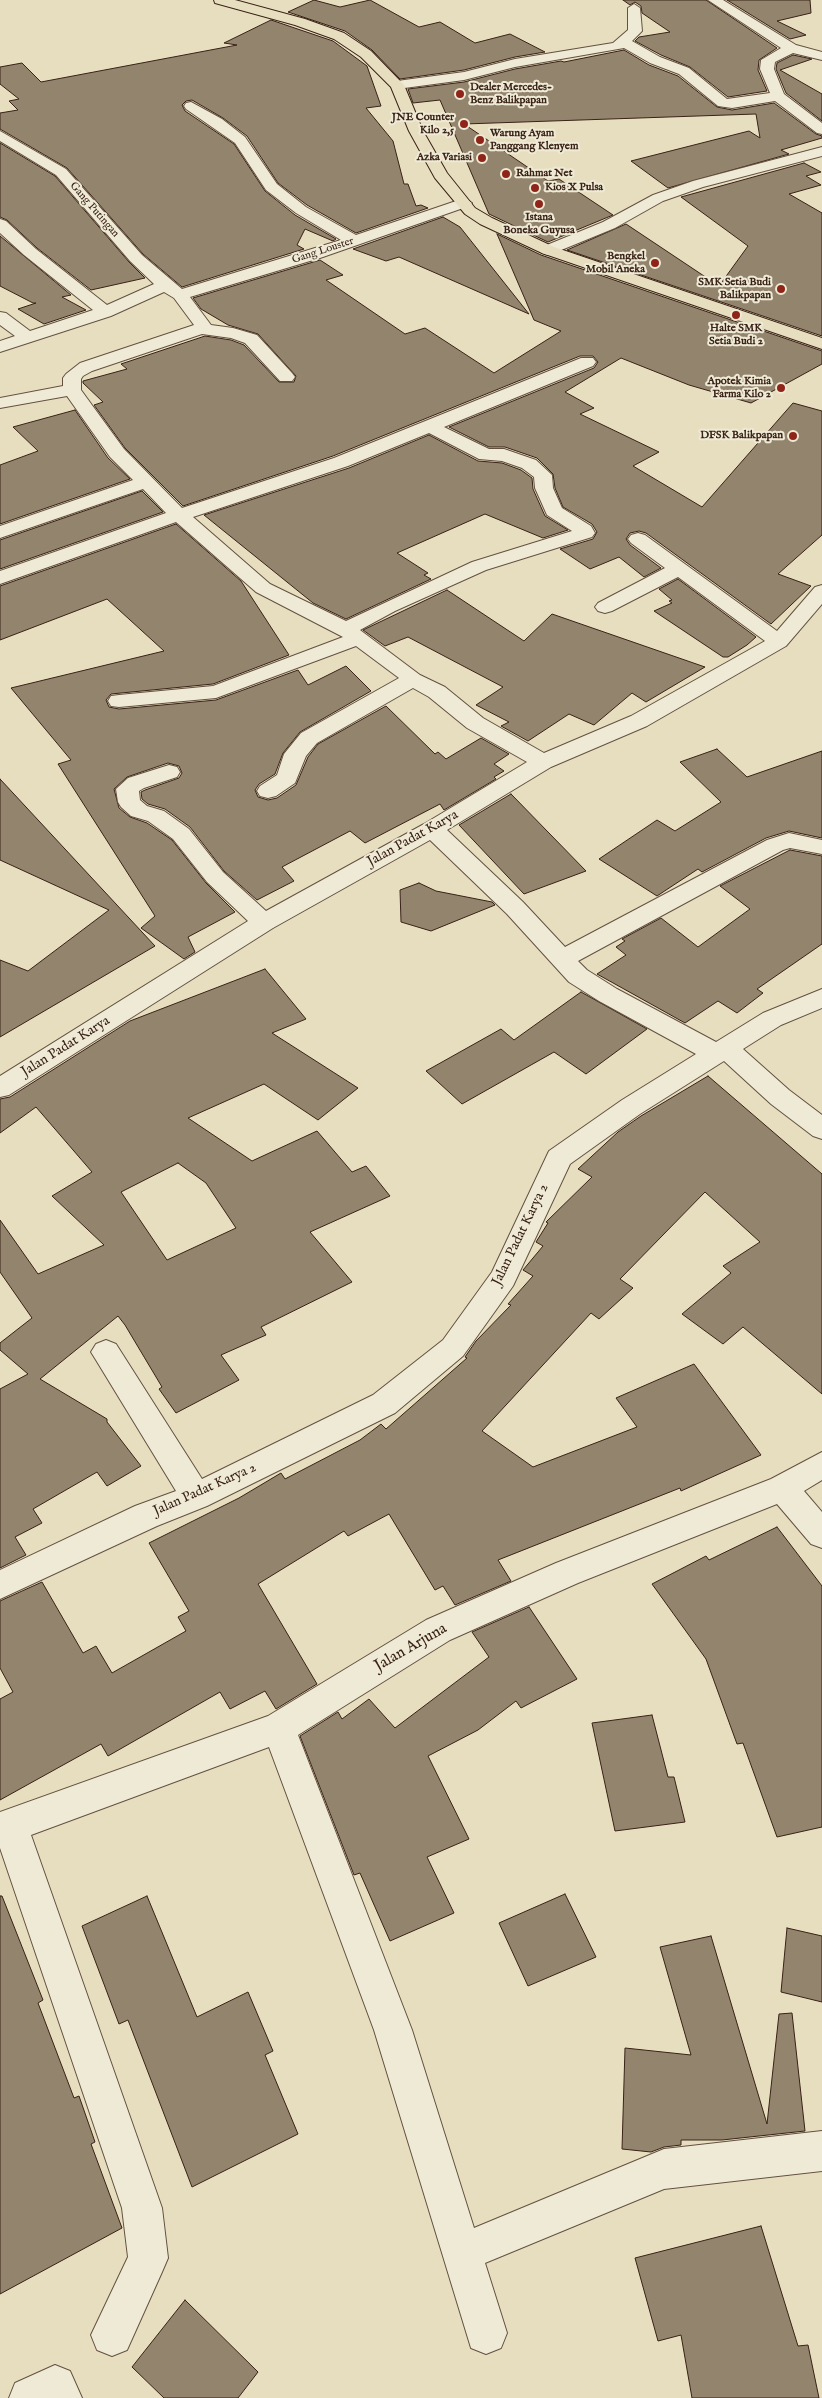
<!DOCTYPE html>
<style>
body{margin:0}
canvas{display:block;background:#e7dec0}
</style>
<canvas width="822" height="2398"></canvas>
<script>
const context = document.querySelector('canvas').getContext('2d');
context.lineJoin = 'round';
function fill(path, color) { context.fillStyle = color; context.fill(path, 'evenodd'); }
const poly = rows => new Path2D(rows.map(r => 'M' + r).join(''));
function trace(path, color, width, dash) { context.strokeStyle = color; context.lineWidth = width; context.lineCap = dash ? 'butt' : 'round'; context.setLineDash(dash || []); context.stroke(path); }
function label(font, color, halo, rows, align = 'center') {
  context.font = font + ' "IM FELL English",serif'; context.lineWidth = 4; context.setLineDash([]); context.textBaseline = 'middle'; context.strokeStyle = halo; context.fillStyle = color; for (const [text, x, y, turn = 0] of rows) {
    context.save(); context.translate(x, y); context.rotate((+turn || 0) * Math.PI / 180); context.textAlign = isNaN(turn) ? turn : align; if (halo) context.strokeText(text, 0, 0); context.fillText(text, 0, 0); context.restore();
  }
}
const building = poly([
 [314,0,340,7,370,0,419,27,440,22,475,43,510,34,545,52,515,57,464,70,400,79,372,50,345,31,288,12,314,0],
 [623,0,706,0,777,48,759,60,758,70,767,91,728,97,690,67,661,55,635,41,639,37,670,32,642,13,641,6,635,2,630,5,623,0],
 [727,0,810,0,811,13,777,21,806,35,790,39,727,0],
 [271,20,333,41,367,66,381,106,366,108,393,141,404,184,408,184,416,206,421,205,428,208,356,233,307,205,278,183,247,136,223,118,192,100,186,101,182,105,185,111,234,144,265,191,295,215,336,239,333,241,305,229,297,245,304,249,182,287,143,254,67,168,0,129,0,113,18,110,9,101,19,99,0,84,0,67,22,63,41,82,237,45,224,43,271,20],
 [624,50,649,65,678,76,717,107,732,110,774,103,816,134,822,136,822,138,781,150,789,154,668,188,631,161,749,131,760,138,756,114,464,124,548,181,559,179,613,215,548,242,489,214,440,100,413,103,408,89,464,82,515,69,561,61,564,62,624,50],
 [793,55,812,59,780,70,822,94,822,121,786,93,776,69,777,63,793,55],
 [0,143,55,176,129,262,145,278,91,290,37,248,7,220,0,217,0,143],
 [804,163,821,172,806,176,821,185,789,194,822,213,822,336,567,250,626,224,719,286,748,246,681,197,804,163],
 [443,217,460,227,529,314,399,257,386,261,353,249,443,217],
 [497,234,541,255,822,351,822,364,751,403,689,385,621,358,565,392,594,408,580,414,659,452,633,466,702,507,793,403,822,411,822,535,778,574,811,586,771,624,646,533,639,531,630,533,626,539,630,545,661,568,644,577,619,557,590,569,560,549,593,539,597,532,592,524,563,507,555,488,553,474,537,458,505,447,489,447,449,427,594,368,598,362,593,356,580,356,333,456,183,506,125,448,94,405,103,402,83,383,83,381,127,369,121,364,205,336,231,340,244,345,279,382,294,382,296,376,258,334,228,325,201,309,193,298,320,260,343,275,326,280,405,334,425,328,494,373,561,331,534,320,497,234],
 [0,236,71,295,62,297,86,310,44,324,18,309,36,303,33,303,0,286,0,236],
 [75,410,108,458,130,479,0,524,0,465,38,451,13,427,75,410],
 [429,435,478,461,502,463,521,470,532,478,533,489,545,516,568,530,543,538,485,514,397,553,428,573,424,575,431,579,346,619,313,603,204,515,349,468,429,435],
 [142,491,163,512,0,569,0,540,142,491],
 [176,524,241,581,289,655,213,684,111,694,106,700,109,707,119,709,216,700,298,670,308,685,346,666,371,691,300,732,283,753,275,774,259,784,255,790,258,797,268,800,277,798,296,785,308,757,318,744,386,706,435,754,438,752,446,759,481,738,509,754,494,764,504,771,494,777,496,779,444,810,440,804,365,843,350,831,282,867,294,881,257,900,224,871,190,827,165,809,148,804,142,799,141,792,145,790,179,778,182,773,179,766,168,763,127,777,114,789,119,808,130,817,147,823,172,840,206,883,235,912,188,937,195,952,184,959,141,928,155,916,58,764,71,760,11,688,164,651,107,599,0,640,0,586,176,524],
 [678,579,756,637,747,645,728,657,723,657,654,611,672,603,669,601,672,600,659,589,678,579],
 [447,590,524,641,552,614,705,667,646,702,632,693,594,725,569,714,528,741,501,726,509,722,476,705,503,687,408,637,385,646,363,630,447,590],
 [717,749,747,777,822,751,822,838,789,831,766,838,702,872,698,869,657,896,599,859,657,820,675,831,721,802,680,762,717,749],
 [0,779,155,946,0,1037,0,960,28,971,109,910,0,860,0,779],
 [511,794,586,871,524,894,459,825,511,794],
 [790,850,822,856,822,944,757,989,763,993,737,1013,718,1001,685,1023,597,974,626,955,616,947,625,941,622,939,661,918,698,947,750,909,720,886,790,850],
 [419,883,436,891,492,902,495,905,431,931,401,922,400,890,419,883],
 [265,969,306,1019,272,1033,358,1088,318,1120,264,1084,188,1118,252,1161,317,1131,352,1172,366,1166,390,1196,310,1232,352,1282,261,1327,266,1335,221,1355,239,1380,176,1413,159,1389,162,1387,125,1325,118,1316,40,1379,107,1419,107,1422,141,1466,107,1486,97,1472,33,1509,42,1523,15,1537,26,1555,0,1568,0,1389,28,1374,0,1350,0,1343,32,1318,0,1272,0,1220,38,1274,104,1245,52,1196,92,1172,36,1107,0,1133,0,1099,10,1097,130,1021,265,969],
 [178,1163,206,1183,236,1228,167,1260,121,1192,178,1163],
 [581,992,647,1029,586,1074,554,1052,462,1104,426,1071,501,1029,514,1040,581,992],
 [708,1076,822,1174,822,1394,743,1327,723,1344,682,1314,731,1273,723,1266,760,1242,705,1192,620,1279,633,1288,599,1319,591,1313,482,1431,533,1467,637,1427,616,1398,694,1364,761,1455,681,1491,680,1488,498,1560,511,1581,455,1605,443,1586,435,1590,389,1514,348,1536,344,1531,258,1584,317,1684,276,1709,265,1691,230,1709,220,1692,108,1756,101,1744,0,1800,0,1699,13,1692,0,1668,0,1601,42,1582,83,1653,96,1646,112,1673,186,1631,178,1617,189,1611,149,1543,239,1498,281,1473,285,1479,360,1440,381,1424,386,1429,467,1358,465,1357,476,1341,511,1305,508,1304,533,1276,523,1270,543,1246,536,1242,548,1223,546,1222,592,1177,578,1169,618,1132,641,1116,708,1076],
 [777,1527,822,1586,822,1827,777,1837,743,1743,737,1744,706,1659,652,1584,706,1556,709,1560,777,1527],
 [529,1607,577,1679,521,1708,516,1701,478,1730,428,1756,469,1839,427,1857,454,1913,390,1941,360,1873,354,1875,300,1736,338,1712,342,1719,369,1699,395,1728,489,1657,472,1632,529,1607],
 [652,1715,668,1777,674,1777,685,1822,615,1831,592,1723,652,1715],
 [565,1894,596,1957,528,1986,499,1923,565,1894],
 [0,1896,2,1896,43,2000,38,2003,74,2098,79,2096,95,2142,91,2144,122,2228,0,2294,0,1896],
 [147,1896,197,2017,248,1992,273,2051,265,2055,298,2134,192,2187,128,2020,119,2024,82,1926,147,1896],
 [787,1928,822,1936,822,2002,781,1992,787,1928],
 [711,1936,767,2124,779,2014,792,2013,805,2131,722,2140,681,2140,681,2145,664,2147,651,2152,622,2149,625,2048,691,2055,660,1947,711,1936],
 [761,2226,798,2346,808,2345,819,2398,692,2398,681,2335,658,2341,635,2258,761,2226],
 [185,2300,258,2372,238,2398,164,2398,132,2367,185,2300]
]);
fill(building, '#93846e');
trace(building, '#392216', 1);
const minor = poly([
 [708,0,723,0,796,45,822,52,822,60,793,53,775,62,774,69,784,94,822,123,822,134,817,133,775,101,732,108,718,106,679,74,650,63,624,48,515,67,464,80,397,89,390,85,397,81,464,72,515,59,613,43,628,30,628,8,634,4,640,8,642,31,632,41,660,57,689,68,727,99,770,93,760,69,761,60,781,48,708,0],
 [191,102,222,119,245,137,277,184,306,207,356,235,459,200,464,198,472,203,469,206,320,258,190,297,211,325,233,328,257,335,292,373,295,377,292,381,280,381,245,343,231,338,202,334,92,371,83,376,81,379,81,390,124,449,182,508,334,458,581,358,593,358,596,362,593,366,444,427,489,449,504,449,536,460,552,475,553,488,562,508,591,526,595,533,592,537,486,570,395,611,360,630,420,675,445,687,483,718,544,753,631,716,765,641,678,577,612,611,605,613,598,611,595,607,598,603,665,568,631,543,628,539,631,535,638,533,645,535,777,631,815,587,822,585,822,604,786,646,647,726,551,767,447,830,523,902,565,947,767,840,789,833,822,840,822,854,790,848,783,850,578,961,587,970,617,989,716,1042,763,1013,822,989,822,1008,781,1025,743,1049,789,1090,822,1115,822,1139,813,1136,771,1104,724,1061,640,1114,570,1164,513,1286,463,1356,395,1413,207,1506,157,1526,0,1599,0,1570,135,1506,176,1491,96,1360,91,1352,96,1344,106,1340,116,1344,202,1479,373,1395,443,1340,492,1272,549,1151,622,1100,696,1054,599,1001,569,982,507,914,430,840,273,928,9,1095,0,1097,0,1076,248,921,207,882,173,839,148,821,131,816,121,807,118,802,116,789,128,778,169,765,177,767,180,772,177,777,144,788,139,791,140,800,147,806,164,811,189,829,223,872,266,911,424,824,527,762,467,728,429,697,413,688,317,743,306,756,295,783,276,796,268,798,260,796,257,791,260,786,277,775,284,754,301,733,399,678,356,646,216,698,119,707,111,706,108,701,111,696,119,695,213,686,343,637,256,592,176,522,0,584,0,571,166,513,143,489,0,538,0,526,133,480,110,457,67,396,0,408,0,398,63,386,63,378,66,374,80,363,194,325,174,298,164,292,111,316,0,352,0,341,15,336,0,325,0,312,6,313,30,331,93,310,24,255,0,233,0,219,6,221,36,249,107,305,154,284,130,261,56,175,0,141,0,131,66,169,142,255,182,289,341,240,296,213,266,190,235,143,186,109,184,106,186,103,191,102],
 [429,433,479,459,502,461,522,468,534,477,535,488,547,515,572,531,472,562,346,621,270,584,193,517,348,466,429,433],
 [822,147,822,156,703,187,663,201,615,228,554,253,548,255,542,253,540,250,542,247,603,222,653,195,693,181,822,147],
 [822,1452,822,1480,804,1491,822,1512,822,1548,811,1544,777,1504,578,1583,450,1640,298,1735,412,2030,474,2228,664,2149,822,2131,822,2171,664,2189,485,2263,507,2333,501,2348,486,2354,471,2348,374,2030,269,1747,31,1835,162,2208,168,2258,162,2272,127,2350,112,2356,97,2350,91,2335,128,2257,122,2208,0,1848,0,1812,268,1716,426,1620,556,1563,771,1479,822,1452],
 [55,2365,70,2371,82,2398,9,2398,15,2383,55,2365]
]);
const highway = poly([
 [214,0,235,0,305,19,344,33,371,51,404,85,423,131,447,173,475,208,492,218,554,247,822,338,822,349,542,253,480,224,465,214,435,178,409,131,391,87,361,57,334,39,295,25,215,3,214,0]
]);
trace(minor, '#645140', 2);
trace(highway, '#392216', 2);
fill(minor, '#efead6');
fill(highway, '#e7dec0');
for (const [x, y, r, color] of [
 [460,94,5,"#8f2418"],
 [464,124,5,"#8f2418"],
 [480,140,5,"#8f2418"],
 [482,158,5,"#8f2418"],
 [506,174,5,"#8f2418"],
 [535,188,5,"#8f2418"],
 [539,204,5,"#8f2418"],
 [655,263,5,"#8f2418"],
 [781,289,5,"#8f2418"],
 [736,315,5,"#8f2418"],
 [781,388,5,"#8f2418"],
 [793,436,5,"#8f2418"]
]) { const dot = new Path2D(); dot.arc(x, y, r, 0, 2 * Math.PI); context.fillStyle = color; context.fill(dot); trace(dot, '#efead6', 2); }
label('bold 11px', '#392216', '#efead6', [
 ["Dealer Mercedes-",470,88,"left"],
 ["Benz Balikpapan",470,101,"left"],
 ["JNE Counter",454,118],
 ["Kilo 2,5",454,131],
 ["Warung Ayam",490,134,"left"],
 ["Panggang Klenyem",490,147,"left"],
 ["Azka Variasi",472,158],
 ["Rahmat Net",516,174,"left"],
 ["Kios X Pulsa",545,188,"left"],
 ["Istana",539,218,"center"],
 ["Boneka Guyusa",539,231,"center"],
 ["Bengkel",645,257],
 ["Mobil Aneka",645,270],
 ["SMK Setia Budi",771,283],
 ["Balikpapan",771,296],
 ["Halte SMK",736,329,"center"],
 ["Setia Budi 2",736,342,"center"],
 ["Apotek Kimia",771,382],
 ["Farma Kilo 2",771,395],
 ["DFSK Balikpapan",783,436]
], 'right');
label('11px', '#392216', '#efead6', [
 ["Gang Putingan",94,210,49],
 ["Gang Louster",323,251,-18]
]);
label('14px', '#392216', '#efead6', [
 ["Jalan Padat Karya",413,839,-29],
 ["Jalan Padat Karya",66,1047,-32],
 ["Jalan Padat Karya 2",521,1235,-64],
 ["Jalan Padat Karya 2",205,1490,-24]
]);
label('16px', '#392216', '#efead6', [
 ["Jalan Arjuna",411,1648,-30]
]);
</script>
